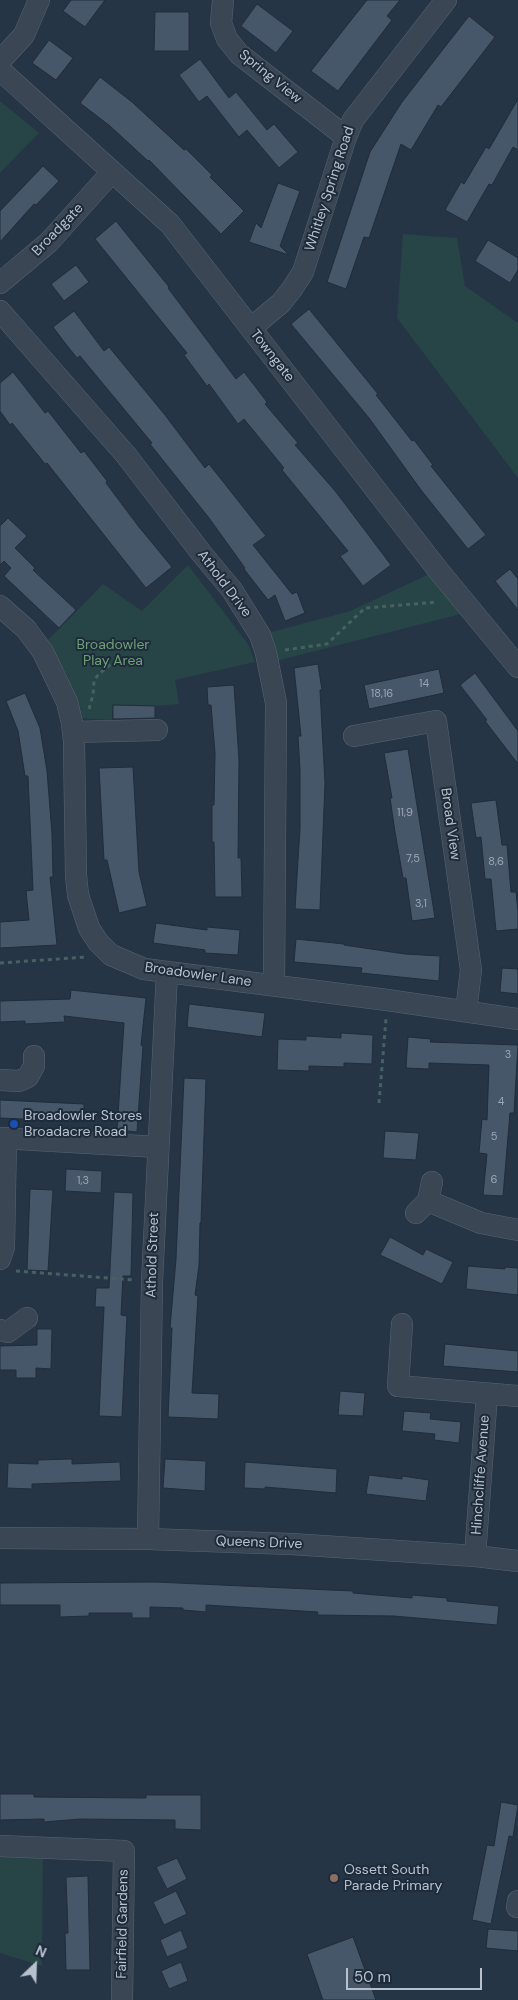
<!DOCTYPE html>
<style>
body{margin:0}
#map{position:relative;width:518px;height:2000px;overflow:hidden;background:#253545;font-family:"DM Sans",sans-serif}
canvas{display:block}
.north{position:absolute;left:10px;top:1940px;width:50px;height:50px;-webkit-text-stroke:4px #1e2b3a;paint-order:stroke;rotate:24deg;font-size:14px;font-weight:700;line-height:20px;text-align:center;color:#b7c1ce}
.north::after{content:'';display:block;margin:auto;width:18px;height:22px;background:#b7c1ce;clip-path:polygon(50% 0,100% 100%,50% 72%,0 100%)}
.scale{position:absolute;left:346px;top:1968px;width:136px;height:22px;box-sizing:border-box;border:2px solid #b7c1ce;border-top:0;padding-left:6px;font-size:15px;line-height:18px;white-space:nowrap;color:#b7c1ce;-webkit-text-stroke:4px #1e2b3a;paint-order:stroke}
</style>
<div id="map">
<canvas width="518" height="2000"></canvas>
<div class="north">N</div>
<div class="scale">50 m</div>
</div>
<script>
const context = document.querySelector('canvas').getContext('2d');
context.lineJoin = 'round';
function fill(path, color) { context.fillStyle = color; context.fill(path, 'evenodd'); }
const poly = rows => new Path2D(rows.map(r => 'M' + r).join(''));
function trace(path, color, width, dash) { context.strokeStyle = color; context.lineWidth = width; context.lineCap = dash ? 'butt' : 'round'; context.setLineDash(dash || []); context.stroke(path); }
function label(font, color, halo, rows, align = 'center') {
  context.font = font + ' "DM Sans",sans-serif'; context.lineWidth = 4; context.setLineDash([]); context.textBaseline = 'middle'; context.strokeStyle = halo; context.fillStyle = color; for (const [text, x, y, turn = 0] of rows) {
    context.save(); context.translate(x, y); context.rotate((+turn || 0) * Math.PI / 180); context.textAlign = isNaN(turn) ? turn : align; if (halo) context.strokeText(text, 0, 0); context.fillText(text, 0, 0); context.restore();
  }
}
fill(poly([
 [0,101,39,133,0,173],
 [403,234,457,238,465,286,518,323,518,478,397,318],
 [188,565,248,644,255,662,175,680,179,704,155,706,113,705,112,720,78,718,67,675,46,642,103,584,142,611],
 [438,570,473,611,268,663,260,635,350,611],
 [0,1846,43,1847,42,1966,0,1953]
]), '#274446');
const building = poly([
 [71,0,105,0,85,27,63,11,71,0],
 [367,0,400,0,387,16,392,20,338,91,311,71,367,0],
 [257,4,293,31,276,53,241,26,257,4],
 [155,12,189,12,189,51,154,51,155,12],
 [469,16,495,37,441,107,438,105,411,150,401,144,369,238,364,237,346,289,327,282,370,152,402,102,469,16],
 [49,40,73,58,56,80,32,63,49,40],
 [200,59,229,98,236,92,267,130,274,124,298,152,279,168,247,130,239,137,207,96,199,102,179,75,200,59],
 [100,77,132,102,184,150,186,149,212,175,210,177,244,211,221,234,149,160,148,161,110,126,80,103,100,77],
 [518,99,518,150,513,147,492,185,489,184,467,222,445,210,461,182,464,184,486,147,489,149,518,99],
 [43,166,59,181,36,205,34,204,0,242,0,211,43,166],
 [278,183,300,191,280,246,289,255,249,242,256,223,261,228,278,183],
 [116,221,169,287,168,288,236,379,244,372,267,402,265,404,298,443,295,445,336,492,391,565,363,586,340,556,348,551,282,470,284,468,244,419,238,424,209,384,207,386,184,355,187,353,95,239,116,221],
 [488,240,518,258,518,270,510,283,475,261,488,240],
 [76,265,89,282,64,301,51,284,76,265],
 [309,309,378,394,376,395,412,441,414,440,433,465,431,466,486,535,468,549,421,490,369,418,291,324,309,309],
 [74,311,104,351,109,347,165,415,205,468,209,464,266,536,253,545,292,594,297,592,305,613,285,621,275,595,268,600,244,569,245,568,209,518,150,444,152,443,80,356,77,358,65,343,53,327,74,311],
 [13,372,45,413,48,411,81,453,84,451,107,481,106,483,139,527,172,567,146,588,47,463,45,464,12,423,10,425,0,411,0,383,13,372],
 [8,518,27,536,15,548,35,568,33,570,76,610,59,628,4,576,11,568,4,561,0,565,0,526,8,518],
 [510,569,518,579,518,610,495,581,510,569],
 [318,664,322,690,320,690,325,783,320,910,295,909,300,828,300,770,298,736,301,736,294,668,318,664],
 [439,669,444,693,369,709,364,685,439,669],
 [475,673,518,731,518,764,485,721,487,720,460,685,475,673],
 [234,685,239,760,238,858,241,858,242,897,215,897,214,842,212,842,212,805,214,805,215,753,211,705,208,705,207,687,234,685],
 [25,693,40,728,47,771,52,834,53,877,50,877,57,945,0,948,0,922,29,920,26,891,33,890,28,776,25,776,18,731,6,701,25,693],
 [113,705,155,706,155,718,113,719,113,705],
 [408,749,435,918,412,921,406,878,403,878,395,832,390,798,392,798,384,753,408,749],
 [133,767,139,872,147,906,119,913,107,860,104,860,99,768,133,767],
 [496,800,502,845,507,845,511,892,516,892,518,912,518,929,496,931,491,879,485,879,481,837,476,838,471,803,496,800],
 [156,923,207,930,207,927,240,930,238,955,205,953,205,950,153,943,156,923],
 [296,939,344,944,344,945,405,954,440,956,439,981,361,973,362,968,294,962,296,939],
 [502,968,518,969,518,994,500,992,502,968],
 [71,990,146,998,141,1045,143,1046,137,1132,117,1130,124,1023,64,1016,65,1022,25,1024,25,1021,0,1022,0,1001,70,999,71,990],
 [189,1004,265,1013,262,1037,187,1027,189,1004],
 [341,1033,373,1035,372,1064,344,1063,344,1067,309,1066,309,1071,277,1070,278,1039,306,1040,306,1036,341,1038,341,1033],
 [408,1037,431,1039,430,1042,518,1045,514,1113,510,1113,503,1196,483,1195,487,1154,479,1153,482,1119,487,1120,489,1065,429,1063,429,1069,406,1068,408,1037],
 [184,1078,206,1079,201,1223,200,1223,199,1265,195,1295,198,1296,192,1393,219,1394,218,1419,168,1417,172,1328,170,1328,176,1259,184,1078],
 [0,1100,84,1104,84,1122,0,1118,0,1100],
 [385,1131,419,1133,416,1160,383,1158,385,1131],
 [66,1169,102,1171,101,1193,65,1191,66,1169],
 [30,1189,53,1190,48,1271,27,1270,30,1189],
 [114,1192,133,1193,131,1276,123,1276,121,1315,127,1316,122,1417,99,1416,104,1307,95,1307,96,1288,109,1288,114,1192],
 [390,1237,423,1255,426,1249,453,1262,442,1284,380,1255,390,1237],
 [468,1266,505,1269,505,1267,518,1268,518,1295,466,1289,468,1266],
 [37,1329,52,1329,51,1369,36,1368,36,1378,16,1378,16,1370,0,1370,0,1346,37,1345,37,1329],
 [445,1344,518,1351,518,1372,443,1366,445,1344],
 [340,1391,365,1393,363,1416,338,1415,340,1391],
 [404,1411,431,1413,430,1419,461,1422,459,1443,434,1440,435,1434,402,1431,404,1411],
 [72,1459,72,1464,120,1462,121,1481,32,1484,32,1489,7,1488,8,1463,38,1464,38,1460,72,1459],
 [165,1459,206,1461,205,1491,163,1488,165,1459],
 [245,1462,337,1469,336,1493,265,1487,265,1489,244,1488,245,1462],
 [369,1475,402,1479,402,1476,429,1480,426,1501,366,1494,369,1475],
 [155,1582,353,1591,353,1593,412,1598,412,1595,447,1598,447,1601,499,1606,497,1625,394,1616,317,1615,318,1612,206,1605,206,1612,183,1610,183,1608,150,1607,150,1618,132,1618,132,1613,89,1613,89,1616,60,1617,60,1605,0,1605,0,1583,155,1582],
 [0,1794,34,1794,34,1797,146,1798,146,1795,201,1795,201,1830,175,1829,175,1820,80,1819,44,1822,44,1819,0,1820,0,1794],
 [501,1802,518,1805,513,1837,509,1836,491,1924,472,1920,487,1845,494,1846,501,1802],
 [177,1858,187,1879,167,1889,156,1867,177,1858],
 [88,1876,90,1970,66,1970,65,1933,68,1933,66,1877,88,1876],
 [176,1891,187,1914,164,1925,153,1902,176,1891],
 [488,1929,518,1931,518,1951,486,1948,488,1929],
 [181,1930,188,1948,167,1957,160,1940,181,1930],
 [353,1937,376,2000,323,2000,307,1954,353,1937],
 [181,1962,188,1981,169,1989,161,1971,181,1962]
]);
fill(building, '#465769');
trace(building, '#202d3c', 1);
const minor = poly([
 [223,0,221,23,227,39,239,54,346,137],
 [0,61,24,35,39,0],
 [0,70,170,224,438,570,518,667],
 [0,283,49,242,112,172],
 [0,311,126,455,202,554,232,590,260,635,266,653,276,703,274,985],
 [251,328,281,303,292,289,303,272,346,137,353,120,446,0],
 [0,606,26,629,43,652,67,702,72,723,74,741,76,875,78,895,89,928,98,942,111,955,144,969,387,1000,518,1019],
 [73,732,157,730],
 [354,736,436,721,471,970,466,1011],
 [0,1080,19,1081,28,1077,34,1066,34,1056],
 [0,1138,158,1147],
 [428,1201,481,1223,518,1230],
 [416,1213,428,1201,432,1182],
 [0,1259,4,1247,6,1138],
 [402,1324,398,1386,518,1396],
 [0,1330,8,1332,27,1318],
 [0,1538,148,1539,291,1544,475,1556,518,1561],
 [148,1539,152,1282,167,972],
 [475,1556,487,1394],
 [0,1846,124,1851,122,2000],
 [517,1907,518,1901]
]);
trace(minor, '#586472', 22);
trace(poly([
 [285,650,327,644,365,608,438,602],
 [89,709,93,695,94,681,98,675,112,663],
 [0,963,87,957],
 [379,1103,386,1019],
 [16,1271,134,1280]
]), '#466162', 3, [4, 4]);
trace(minor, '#3a4654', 21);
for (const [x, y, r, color] of [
 [14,1124,5,"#1a4fb4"],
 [334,1878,5,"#8d6e63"]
]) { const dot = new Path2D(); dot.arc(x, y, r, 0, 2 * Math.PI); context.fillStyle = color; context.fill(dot); trace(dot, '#1e2b3a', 2); }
label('11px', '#9ba6b5', null, [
 ["14",424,684],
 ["18,16",382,694],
 ["11,9",405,813],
 ["7,5",413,859],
 ["8,6",496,862],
 ["3,1",421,904],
 ["3",508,1055],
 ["4",501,1102],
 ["5",494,1137],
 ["6",494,1180],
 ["1,3",83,1181]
]);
label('14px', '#b7c1ce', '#1e2b3a', [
 ["Spring View",270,77,39],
 ["Whitley Spring Road",330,189,-72],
 ["Broadgate",58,230,-46],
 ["Towngate",272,356,52],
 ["Athold Drive",224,584,53],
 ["Broad View",450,824,82],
 ["Broadowler Lane",198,975,8],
 ["Athold Street",153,1255,-88],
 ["Hinchcliffe Avenue",481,1475,-86],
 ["Queens Drive",259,1543,2],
 ["Fairfield Gardens",123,1924,-89]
]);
label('14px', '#6da175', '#1e2b3a', [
 ["Broadowler",113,645],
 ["Play Area",113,661]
]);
label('14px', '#b7c1ce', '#1e2b3a', [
 ["Broadowler Stores",24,1116],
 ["Broadacre Road",24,1132],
 ["Ossett South",344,1870],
 ["Parade Primary",344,1886]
], 'left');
</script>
